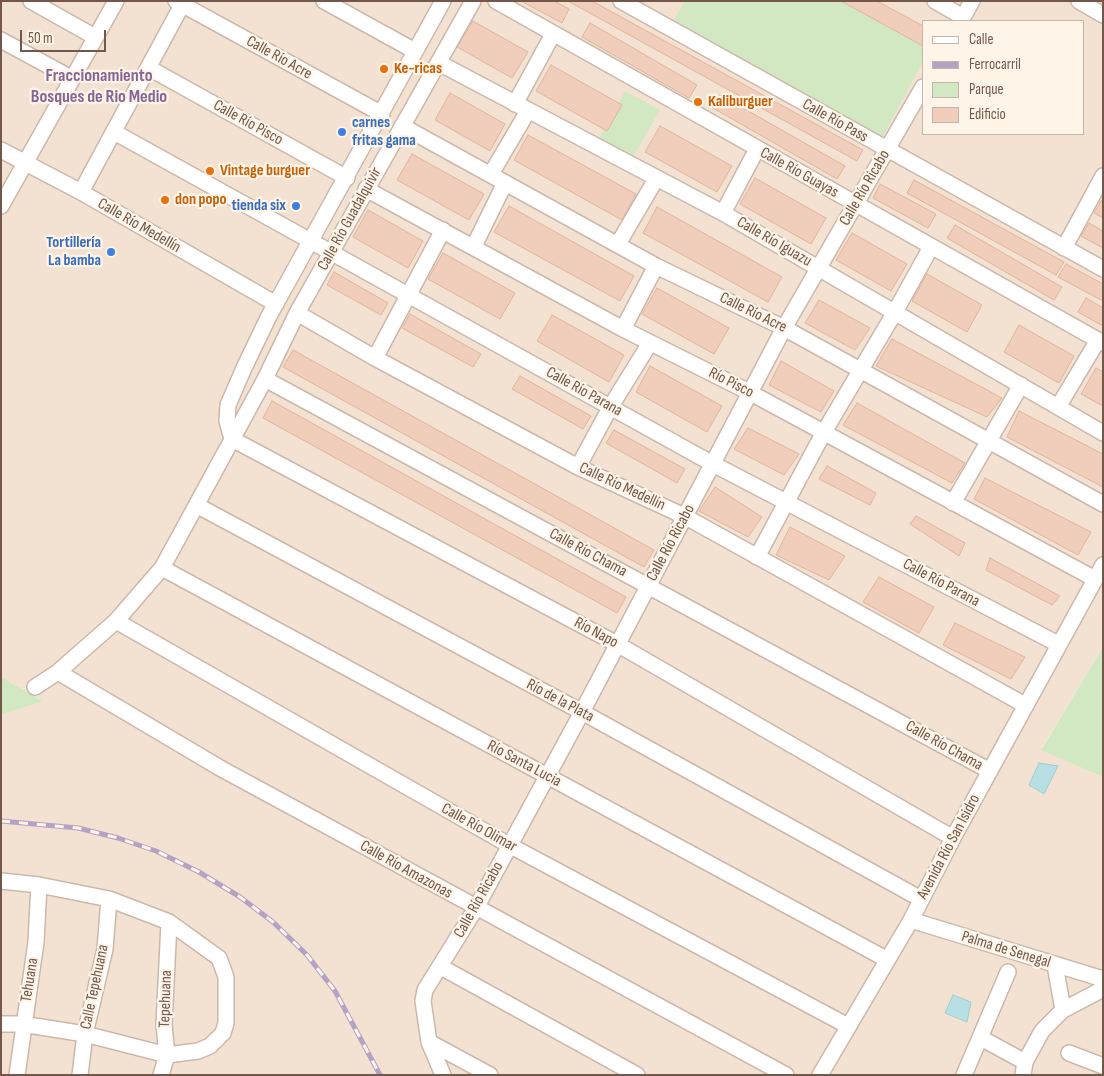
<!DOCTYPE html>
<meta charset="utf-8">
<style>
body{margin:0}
#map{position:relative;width:1104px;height:1076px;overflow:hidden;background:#fbf1e3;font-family:"Sofia Sans Condensed",sans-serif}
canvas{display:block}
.frame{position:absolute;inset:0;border:2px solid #72574a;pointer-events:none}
.legend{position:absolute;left:922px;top:20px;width:162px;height:115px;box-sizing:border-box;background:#fef5e8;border:1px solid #c6b6a9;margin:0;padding:6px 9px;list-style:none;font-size:15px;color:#72574a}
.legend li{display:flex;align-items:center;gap:10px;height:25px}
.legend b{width:25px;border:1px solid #c6b6a9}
.scale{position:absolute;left:20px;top:30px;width:86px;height:22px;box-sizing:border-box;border:2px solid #72574a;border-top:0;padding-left:6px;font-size:15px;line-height:18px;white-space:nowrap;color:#72574a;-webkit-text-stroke:4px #fef5e8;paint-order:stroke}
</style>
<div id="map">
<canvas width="1104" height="1076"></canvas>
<div class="frame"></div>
<ul class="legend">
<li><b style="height:6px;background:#fff"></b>Calle</li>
<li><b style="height:6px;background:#b3a2c4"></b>Ferrocarril</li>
<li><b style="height:14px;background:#d2e8c2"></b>Parque</li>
<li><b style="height:14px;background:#f0cebb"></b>Edificio</li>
</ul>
<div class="scale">50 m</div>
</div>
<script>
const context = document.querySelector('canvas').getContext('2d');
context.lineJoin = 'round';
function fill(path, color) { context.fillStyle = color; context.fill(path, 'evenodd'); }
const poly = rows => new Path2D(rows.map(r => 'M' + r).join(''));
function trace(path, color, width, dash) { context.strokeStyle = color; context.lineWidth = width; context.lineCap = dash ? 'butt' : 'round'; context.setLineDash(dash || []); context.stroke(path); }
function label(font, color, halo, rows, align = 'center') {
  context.font = font + ' "Sofia Sans Condensed",sans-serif'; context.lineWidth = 4.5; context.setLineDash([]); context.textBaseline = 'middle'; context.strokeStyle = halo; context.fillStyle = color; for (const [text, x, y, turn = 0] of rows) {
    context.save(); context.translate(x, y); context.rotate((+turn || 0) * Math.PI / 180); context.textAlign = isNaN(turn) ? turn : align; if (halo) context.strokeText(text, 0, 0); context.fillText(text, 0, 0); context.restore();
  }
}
fill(poly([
 [1,1,1103,1,1103,647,1041,749,1103,777,1103,1075,1,1075,1,715,43,701,1,677],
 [923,21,1083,21,1083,134,923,134]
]), '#f3e2d1');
fill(poly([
 [685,1,841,1,923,46,923,61,882,138,674,20],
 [625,91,660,110,633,157,599,139],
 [1103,647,1103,777,1041,750],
 [1,677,43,701,1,715]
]), '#d2e8c2');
const water = poly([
 [1039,763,1058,766,1044,794,1029,785,1039,763],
 [953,995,971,1002,967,1022,945,1013,953,995]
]);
fill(water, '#b8dfe4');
trace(water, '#9fced5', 1);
const building = poly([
 [521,1,554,1,569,9,562,23,521,1],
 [568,1,592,1,863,150,857,161,568,1],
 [841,1,877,1,923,26,923,46,841,1],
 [473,21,528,52,512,78,457,47,473,21],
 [590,23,697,85,689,98,582,37,590,23],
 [551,65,622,105,607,131,536,91,551,65],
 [450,93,505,124,490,151,435,120,450,93],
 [720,95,845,166,837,179,713,108,720,95],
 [660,126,732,166,717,192,645,152,660,126],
 [528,135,636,194,622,220,514,160,528,135],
 [412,154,484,194,469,220,397,180,412,154],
 [755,178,826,218,811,244,740,204,755,178],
 [914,180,1064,262,1056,275,907,193,914,180],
 [880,184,936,214,928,228,873,198,880,184],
 [1101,201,1103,202,1103,218,1094,213,1101,201],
 [509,206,634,276,620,301,494,232,509,206],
 [657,207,782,277,768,302,643,233,657,207],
 [368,210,423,241,408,268,353,237,368,210],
 [1089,223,1103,231,1103,248,1081,236,1089,223],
 [955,225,1062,287,1054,300,947,238,955,225],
 [852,233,907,264,891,291,836,260,852,233],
 [443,253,515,293,500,319,428,279,443,253],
 [1066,264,1103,284,1103,301,1058,277,1066,264],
 [334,272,388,303,381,315,327,285,334,272],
 [927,274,982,305,967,332,912,301,927,274],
 [657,288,729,328,714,354,642,314,657,288],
 [1086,298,1103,308,1103,326,1078,312,1086,298],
 [819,300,870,328,855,350,805,323,819,300],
 [410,314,481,354,473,367,402,328,410,314],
 [552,315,624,355,609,382,537,341,552,315],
 [1019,325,1074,356,1059,383,1004,352,1019,325],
 [892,339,1002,398,987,417,876,366,892,339],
 [293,350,654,550,644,567,283,367,293,350],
 [781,361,834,391,821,412,769,385,781,361],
 [650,366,722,406,707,432,636,392,650,366],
 [1096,368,1103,372,1103,406,1081,394,1096,368],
 [520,376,591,416,583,429,512,389,520,376],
 [272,401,626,597,617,613,263,418,272,401],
 [857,403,965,463,952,483,843,425,857,403],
 [1019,411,1103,454,1103,487,1007,437,1019,411],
 [748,428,799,454,784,475,734,449,748,428],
 [614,430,685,469,677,483,606,443,614,430],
 [827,466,876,493,870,505,819,479,827,466],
 [985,478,1091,532,1078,555,974,499,985,478],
 [715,487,762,517,748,537,699,511,715,487],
 [916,516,965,543,959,556,910,524,916,516],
 [790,527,845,556,829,580,776,555,790,527],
 [990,558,1060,596,1052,605,986,570,990,558],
 [879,577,934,607,919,633,863,602,879,577],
 [955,623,1025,657,1011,679,943,645,955,623]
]);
fill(building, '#f0cebb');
trace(building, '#e2b59c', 1);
const minor = poly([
 [31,1,95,37],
 [176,1,382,114],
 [324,1,415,51],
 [443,1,269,316,244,368,228,405,227,421,232,439,617,644,953,838],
 [496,1,1103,343],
 [621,1,1103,269],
 [935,1,963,17],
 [1079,1,1103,15],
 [961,21,972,1],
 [1,40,71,78],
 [439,63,723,213,1103,433],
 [149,68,347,178],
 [515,104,553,34],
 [402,126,656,266,784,328,1103,504],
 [114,132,713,464,1058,644],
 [1,150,81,192,276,304],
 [491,174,528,111],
 [366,189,623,329,749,392,1095,579],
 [81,192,182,5],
 [1,206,116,1],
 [723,213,757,149],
 [618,244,656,179],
 [474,246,505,183],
 [1064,248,1103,176],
 [297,313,375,358,578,467,684,516,1025,705],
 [623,329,656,266],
 [375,358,443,230],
 [265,379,990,771],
 [1058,407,1098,340],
 [578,467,611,406,650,343],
 [953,503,1021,385],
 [198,506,582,712,921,899],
 [757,557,824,432,895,312,931,247],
 [162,568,886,959],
 [116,621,509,845,848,1026],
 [58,672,220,768,786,1075],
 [35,687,58,672,116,621,162,568,265,379,297,313,473,1],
 [1,881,39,885,109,899,169,922,219,958,226,977,226,1023,223,1033,210,1046,198,1051,167,1055,85,1034,22,1024,1,1024],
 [911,920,1103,979],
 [1055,965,1063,1010],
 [441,967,637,1075],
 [981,1038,1025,1062],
 [429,1042,490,1075],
 [1069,1053,1103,1066],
 [17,1075,36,942,39,885],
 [80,1075,85,1034,105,949,109,899],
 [161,1075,167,1055,164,1025,169,922],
 [443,1075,429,1042,423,1001,425,990,476,908,582,712,784,328,923,87],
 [820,1075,911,920,953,838,1103,565],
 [964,1075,1008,972],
 [1023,1075,1025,1062,1042,1031,1063,1010,1103,989]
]);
trace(minor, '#ccb8aa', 18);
trace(minor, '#fff', 15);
const rail = poly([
 [1,821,78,828,118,838,156,851,199,872,240,897,273,922,307,955,335,991,380,1075]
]);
trace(rail, '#b3a2c4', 5);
trace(rail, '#fef5e8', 3, [9]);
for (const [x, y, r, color] of [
 [384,69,5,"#e8710a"],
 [698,102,5,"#e8710a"],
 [342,132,5,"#3f7fe0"],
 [210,171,5,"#e8710a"],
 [165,200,5,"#e8710a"],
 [296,206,5,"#3f7fe0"],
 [111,252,5,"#3f7fe0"]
]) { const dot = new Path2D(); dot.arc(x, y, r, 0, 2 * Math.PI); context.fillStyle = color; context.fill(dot); trace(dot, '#fef5e8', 2); }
label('16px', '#72574a', '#fef5e8', [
 ["Calle Río Acre",279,58,29],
 ["Calle Río Pass",835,121,29],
 ["Calle Río Pisco",248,123,29],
 ["Calle Río Guayas",799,173,29],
 ["Calle Río Ricabo",865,188,-60],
 ["Calle Río Guadalquivir",350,219,-61],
 ["Calle Río Medellín",139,226,30],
 ["Calle Río Iguazu",774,242,30],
 ["Calle Río Acre",753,313,26],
 ["Río Pisco",731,383,27],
 ["Calle Río Parana",584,392,29],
 ["Calle Río Medellín",622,487,25],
 ["Calle Río Ricabo",671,543,-62],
 ["Calle Río Chama",588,553,28],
 ["Calle Río Parana",941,583,28],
 ["Río Napo",596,633,28],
 ["Río de la Plata",560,701,28],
 ["Calle Río Chama",944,746,29],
 ["Río Santa Lucia",524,764,28],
 ["Calle Río Olimar",479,828,29],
 ["Avenida Río San Isidro",949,847,-62],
 ["Calle Río Amazonas",406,870,29],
 ["Calle Río Ricabo",479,900,-61],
 ["Palma de Senegal",1006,950,17],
 ["Tehuana",30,980,-81],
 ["Calle Tepehuana",95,987,-78],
 ["Tepehuana",166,999,-88]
]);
label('bold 16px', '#c56008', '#fef5e8', [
 ["Ke-ricas",394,69],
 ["Kaliburguer",708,102],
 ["Vintage burguer",220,171],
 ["don popo",175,200]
], 'left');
label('bold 16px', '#366cbe', '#fef5e8', [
 ["carnes",352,123,"left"],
 ["fritas gama",352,141,"left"],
 ["tienda six",286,206],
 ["Tortillería",101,243],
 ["La bamba",101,261]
], 'right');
label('bold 18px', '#846595', '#fef5e8', [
 ["Fraccionamiento",99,76],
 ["Bosques de Rio Medio",99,97]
]);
</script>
